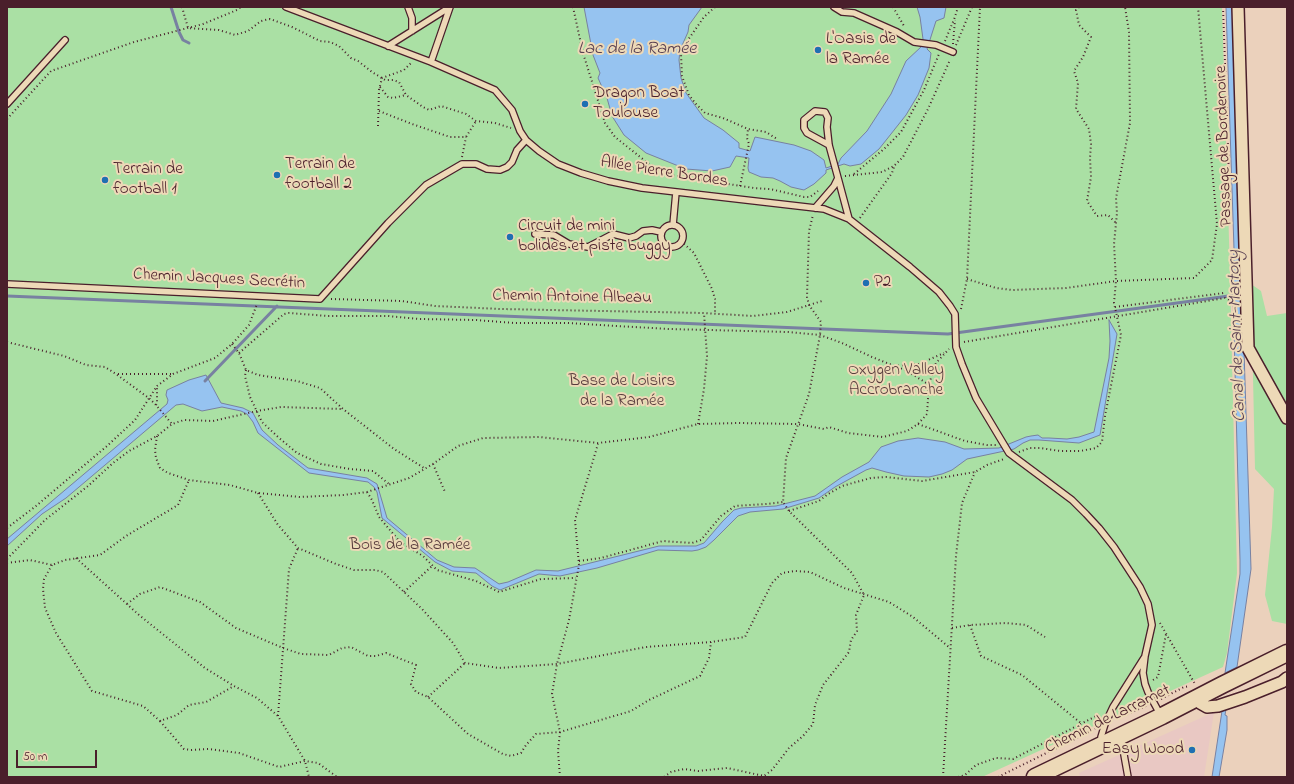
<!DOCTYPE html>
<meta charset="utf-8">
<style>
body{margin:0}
#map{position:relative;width:1294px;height:784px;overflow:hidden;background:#ebd1bc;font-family:"Indie Flower",sans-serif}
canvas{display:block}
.frame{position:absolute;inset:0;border:8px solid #4a1f2b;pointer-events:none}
.scale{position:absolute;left:16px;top:750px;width:81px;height:18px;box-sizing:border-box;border:2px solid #4a1f2b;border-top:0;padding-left:5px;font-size:12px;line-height:14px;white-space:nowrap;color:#4a1f2b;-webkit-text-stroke:3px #edd9b7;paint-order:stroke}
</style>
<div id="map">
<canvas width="1294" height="784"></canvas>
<div class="frame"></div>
<div class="scale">50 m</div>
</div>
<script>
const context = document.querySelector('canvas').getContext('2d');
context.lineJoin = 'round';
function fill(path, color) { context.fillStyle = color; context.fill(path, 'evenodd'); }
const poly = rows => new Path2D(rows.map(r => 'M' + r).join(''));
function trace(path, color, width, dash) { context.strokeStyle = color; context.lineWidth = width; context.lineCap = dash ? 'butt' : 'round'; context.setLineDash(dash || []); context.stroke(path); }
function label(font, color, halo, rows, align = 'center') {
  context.font = font + ' "Indie Flower",sans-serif'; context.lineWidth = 4; context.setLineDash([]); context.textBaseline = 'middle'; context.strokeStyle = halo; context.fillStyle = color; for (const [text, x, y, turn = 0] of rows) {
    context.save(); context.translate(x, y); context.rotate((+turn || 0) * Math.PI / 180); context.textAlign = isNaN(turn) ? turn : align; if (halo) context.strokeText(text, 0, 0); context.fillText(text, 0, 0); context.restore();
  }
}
fill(poly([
 [1214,712,1204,777,1080,777,1079,773]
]), '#e9c8c3');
fill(poly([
 [7,7,1222,7,1230,273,1237,573,1227,653,1223,667,982,777,7,777],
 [1251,284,1261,291,1267,316,1287,313,1287,624,1272,621,1265,595,1272,527,1274,489,1255,469]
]), '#aae0a4');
const water = poly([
 [584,7,702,7,689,25,688,32,680,50,679,60,681,78,686,93,704,118,723,130,739,143,739,148,750,151,755,137,794,145,811,151,824,160,826,168,838,164,841,158,867,131,891,94,906,61,922,46,923,39,920,17,917,7,946,7,944,18,936,21,927,49,931,53,929,68,918,95,906,115,887,139,879,149,861,164,850,166,844,164,826,170,826,173,814,184,804,190,791,187,780,181,773,178,761,177,749,172,748,168,749,158,736,156,730,167,712,171,686,169,646,153,624,135,612,116,607,98,598,78,600,73,593,55,584,7],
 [1226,7,1233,7,1251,569,1237,667,1225,673,1240,574,1240,560,1233,295,1234,249,1226,7],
 [1109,320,1117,334,1100,435,1079,443,1039,440,1030,440,1023,443,1014,449,967,459,952,470,942,474,929,477,904,476,886,472,872,468,866,470,835,487,819,498,783,509,750,512,738,516,714,540,706,547,698,550,692,551,658,550,597,568,560,576,539,574,500,590,492,586,476,573,452,571,435,562,382,518,377,492,374,487,368,482,309,473,258,433,253,422,247,414,241,411,222,407,202,411,183,404,176,405,66,498,42,514,7,546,7,539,167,404,168,400,166,395,167,390,189,380,206,375,221,403,243,408,253,413,262,430,278,445,308,468,367,478,377,484,387,518,437,560,454,567,475,568,499,584,508,582,536,570,558,571,659,546,696,546,704,543,722,522,734,510,741,508,776,506,815,496,842,477,869,462,881,447,898,441,918,438,945,442,964,449,999,448,1026,437,1031,436,1038,435,1042,438,1049,438,1067,439,1079,437,1094,432,1109,358,1110,341,1109,320],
 [1226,709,1225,715,1227,716,1227,730,1219,777,1212,777,1222,711,1226,709]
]);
fill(water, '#96c3f0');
trace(water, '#7881a1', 1);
trace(poly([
 [171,7,179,32,183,40,189,43],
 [7,296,948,334,1236,295],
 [205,381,277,306]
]), '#7881a1', 3);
const lane = poly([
 [286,7,431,62,495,90,512,110,520,131,526,140,539,151,558,164,581,173,608,181,642,188,824,209,849,219,910,267,939,292,950,306,955,314,956,347,962,364,976,398,1009,453,1072,500,1086,514,1099,528,1114,547,1140,587,1148,604,1152,625,1145,656,1143,673,1145,684,1148,692,1161,716],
 [408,7,412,18,412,31],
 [834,7,842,12,854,13,897,32,914,42,936,45,953,52],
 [388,46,450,7],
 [431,62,450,7],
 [7,104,65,40],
 [838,178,849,219],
 [815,208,834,186,838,178,829,145,827,127,828,118,825,112,815,111,804,120,804,128,807,133,829,145],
 [673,225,676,192],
 '661 236a11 11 0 1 1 22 0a11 11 0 1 1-22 0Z',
 [535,234,554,235,569,244,588,247,613,234,629,238,636,236,643,231,652,230,661,232],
 [7,284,320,299,388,223,426,185,462,164,476,164,487,169,500,170,507,167,512,162,517,150,526,140],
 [1121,738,1128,777],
 [1103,742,1101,737,1105,724,1113,707,1144,658]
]);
const street = poly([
 [1238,7,1248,348,1287,418],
 [1197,698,1200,703,1207,707,1218,706,1245,697,1282,682,1287,678]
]);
const secondary = poly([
 [1035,777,1162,716,1222,685,1287,653]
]);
trace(lane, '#4a1f2b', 8);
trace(street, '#4a1f2b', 14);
trace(secondary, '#4a1f2b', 19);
trace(poly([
 [182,7,188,28,219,30,235,35,248,31,261,21,270,19,292,27,320,41,330,42,339,46,351,58,358,61,372,72,385,80,393,80,399,82,406,95,423,107,429,110,441,106,466,114,476,121,495,123,511,128],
 [573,7,583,53,605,123,615,137,649,164,670,175,754,188,770,189,804,197,810,197,818,191],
 [715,7,704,17,683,47,681,54,682,76,689,95,696,104,705,113,723,118,748,129,766,132,777,139],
 [893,7,904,26],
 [1079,7,1076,10,1079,25,1091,37,1083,57,1074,71,1078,83,1076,109,1089,129,1091,144,1090,158,1091,177,1087,201,1097,216,1108,215,1116,223],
 [1223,7,1230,205],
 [945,41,955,17,958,7],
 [953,44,955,20],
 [956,45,972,7],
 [380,87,388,97,393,98,406,95],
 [379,111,412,124,450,137,466,137,476,121],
 [7,119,51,71,134,42,203,24,237,10,241,7],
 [378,126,379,90,382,78,404,70,411,63],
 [462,157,466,137],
 [854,174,884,149,901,132,924,90,939,54],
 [845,176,882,172,894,166,903,157,928,109,950,60],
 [740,186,749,144,747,138,748,129],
 [860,218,892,173,894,167],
 [681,241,694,253,712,289,715,299,715,313],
 [967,279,996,288,1012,290,1066,288,1116,281,1194,278,1212,260,1217,224,1198,7],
 [331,299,402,301,435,306,501,309,704,313,753,316,787,312,822,301],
 [1115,307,1224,293],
 [961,309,967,279,980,7],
 [7,342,64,356,86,365,105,367,116,374,150,399,156,405,172,424],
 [964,342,1225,298,1232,301],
 [232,344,239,353,246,370,258,375,297,381,320,388,343,409,394,449,424,468],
 [239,353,284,314,289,313,328,316,388,316,419,319,476,320,514,323,567,323,668,329,788,332,820,335,842,343,872,357,907,371,928,384],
 [894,366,919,364,944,353],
 [246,370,245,376,250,397,262,422,278,437,297,453,321,464,350,469,373,471,389,484],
 [118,374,173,374],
 [156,405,157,403,157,387],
 [698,424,704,389,707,356,704,313],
 [918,424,965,441,987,445,996,445],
 [157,436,155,450,156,458,160,468,168,473,189,480,230,485,258,493,300,497,343,495,367,492,409,478,433,464,458,446,483,438,539,437,598,443,649,437,698,424,739,423,798,424,824,429,829,427,848,433,883,437,907,431,918,424,927,414,929,384,936,363,949,349],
 [1019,452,1030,448,1040,448,1060,451,1080,451,1096,448,1102,442,1105,416,1121,335,1114,303,1116,281,1114,244,1117,213,1116,198,1130,123,1129,32,1125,7],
 [433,464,445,492],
 [367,492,372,500,379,517,400,542,423,556,437,570,476,581,499,592,541,579,576,578],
 [258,493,278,525,298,548,336,564,354,570,375,570,383,572,422,609,453,643,465,663,499,668,557,664,646,647,711,642,745,637,772,583,782,573,795,571,810,572,844,588,889,602,913,617,950,648],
 [789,511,819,501,828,494,842,486,871,478,886,477,922,481,975,472,987,465,1004,459],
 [7,528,36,506,107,446,135,420,157,386,173,374,215,358,232,344,249,325,257,304],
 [76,558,139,615,205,668,234,686],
 [7,559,45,520,88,486,113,463,129,451,157,436,172,424,184,420,213,421,257,411,281,407,343,409],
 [579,561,601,558,663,541,692,543,701,540,721,516,735,506,767,504,783,502],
 [7,563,30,560,52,565,65,560,100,555,126,536,178,505,189,480],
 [52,565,44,579,43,589,45,608,56,633,92,691,143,706,160,721,177,715,189,705,206,702,234,686,257,698,278,716,305,761,309,777],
 [404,592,432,566],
 [127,604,140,594,160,587,200,602,236,628,283,648,301,654,329,655,342,648,351,647,368,656,376,656,386,653,416,665,411,684,416,692,428,697,468,734,503,754,511,756,521,753,526,745,536,734,560,732,631,711,649,700,700,676,709,658,711,642],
 [1160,623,1195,684],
 [970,625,981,656,1022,675,1082,724],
 [952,628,970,625,1006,623,1026,625,1045,637],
 [1153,680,1158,677,1166,634],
 [428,697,465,663],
 [1161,699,1184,687,1190,686],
 [278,716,289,569,298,548],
 [1116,719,1146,706],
 [160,721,184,749,191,750,209,749,239,753,279,767,305,761,318,763,337,777],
 [560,777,558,751,560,732,552,694,557,664,569,620,579,565,575,520,598,444],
 [664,777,671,772,684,769,698,771,727,768,764,776,772,770,789,748,803,736,813,724,815,705,823,685,849,652,851,640,857,631,856,615,864,595,852,573,789,511,783,502,786,458,809,394,820,335,821,322,809,305,807,297,809,231,813,215],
 [943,777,956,556,962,503,975,472],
 [958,777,965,775,976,765,996,758,1013,759,1100,714],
 [998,777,1095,729]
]), '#4a1f2b', 2, [1, 3]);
trace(lane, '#edd9b7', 5.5);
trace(street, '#edd9b7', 11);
trace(secondary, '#edd9b7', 16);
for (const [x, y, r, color] of [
 [818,50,4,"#1f6fb2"],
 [585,104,4,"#1f6fb2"],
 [277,175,4,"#1f6fb2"],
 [105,180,4,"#1f6fb2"],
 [510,237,4,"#1f6fb2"],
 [866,283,4,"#1f6fb2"],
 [1192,750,4,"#1f6fb2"]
]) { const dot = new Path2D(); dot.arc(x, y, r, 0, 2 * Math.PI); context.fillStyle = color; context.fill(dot); trace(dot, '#edd9b7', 1.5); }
label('17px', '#4a1f2b', '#edd9b7', [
 ["L'Oasis de",826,40],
 ["la Ramée",826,60],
 ["Dragon Boat",593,94],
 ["Toulouse",593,114],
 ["Terrain de",285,165],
 ["football 2",285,185],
 ["Terrain de",113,170],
 ["football 1",113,190],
 ["Circuit de mini",518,227],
 ["bolides et piste buggy",518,247],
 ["P2",874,283],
 ["Easy Wood",1184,750,"right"]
], 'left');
label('17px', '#4a1f2b', '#edd9b7', [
 ["Passage de Bordenoire",1225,146,-92],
 ["Allée Pierre Bordes",664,173,9],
 ["Chemin Jacques Secrétin",219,280,3],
 ["Chemin Antoine Albeau",572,298,1],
 ["Chemin de Larramet",1108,720,-26]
]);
label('17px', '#583c3d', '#edd9b7', [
 ["Oxygen Valley",896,371],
 ["Accrobranche",896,391],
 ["Base de Loisirs",622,382],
 ["de la Ramée",622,402],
 ["Bois de la Ramée",410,546]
]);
label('italic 18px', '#594052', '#edd9b7', [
 ["Lac de la Ramée",637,50],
 ["Canal de Saint-Martory",1238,336,-92]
]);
</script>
